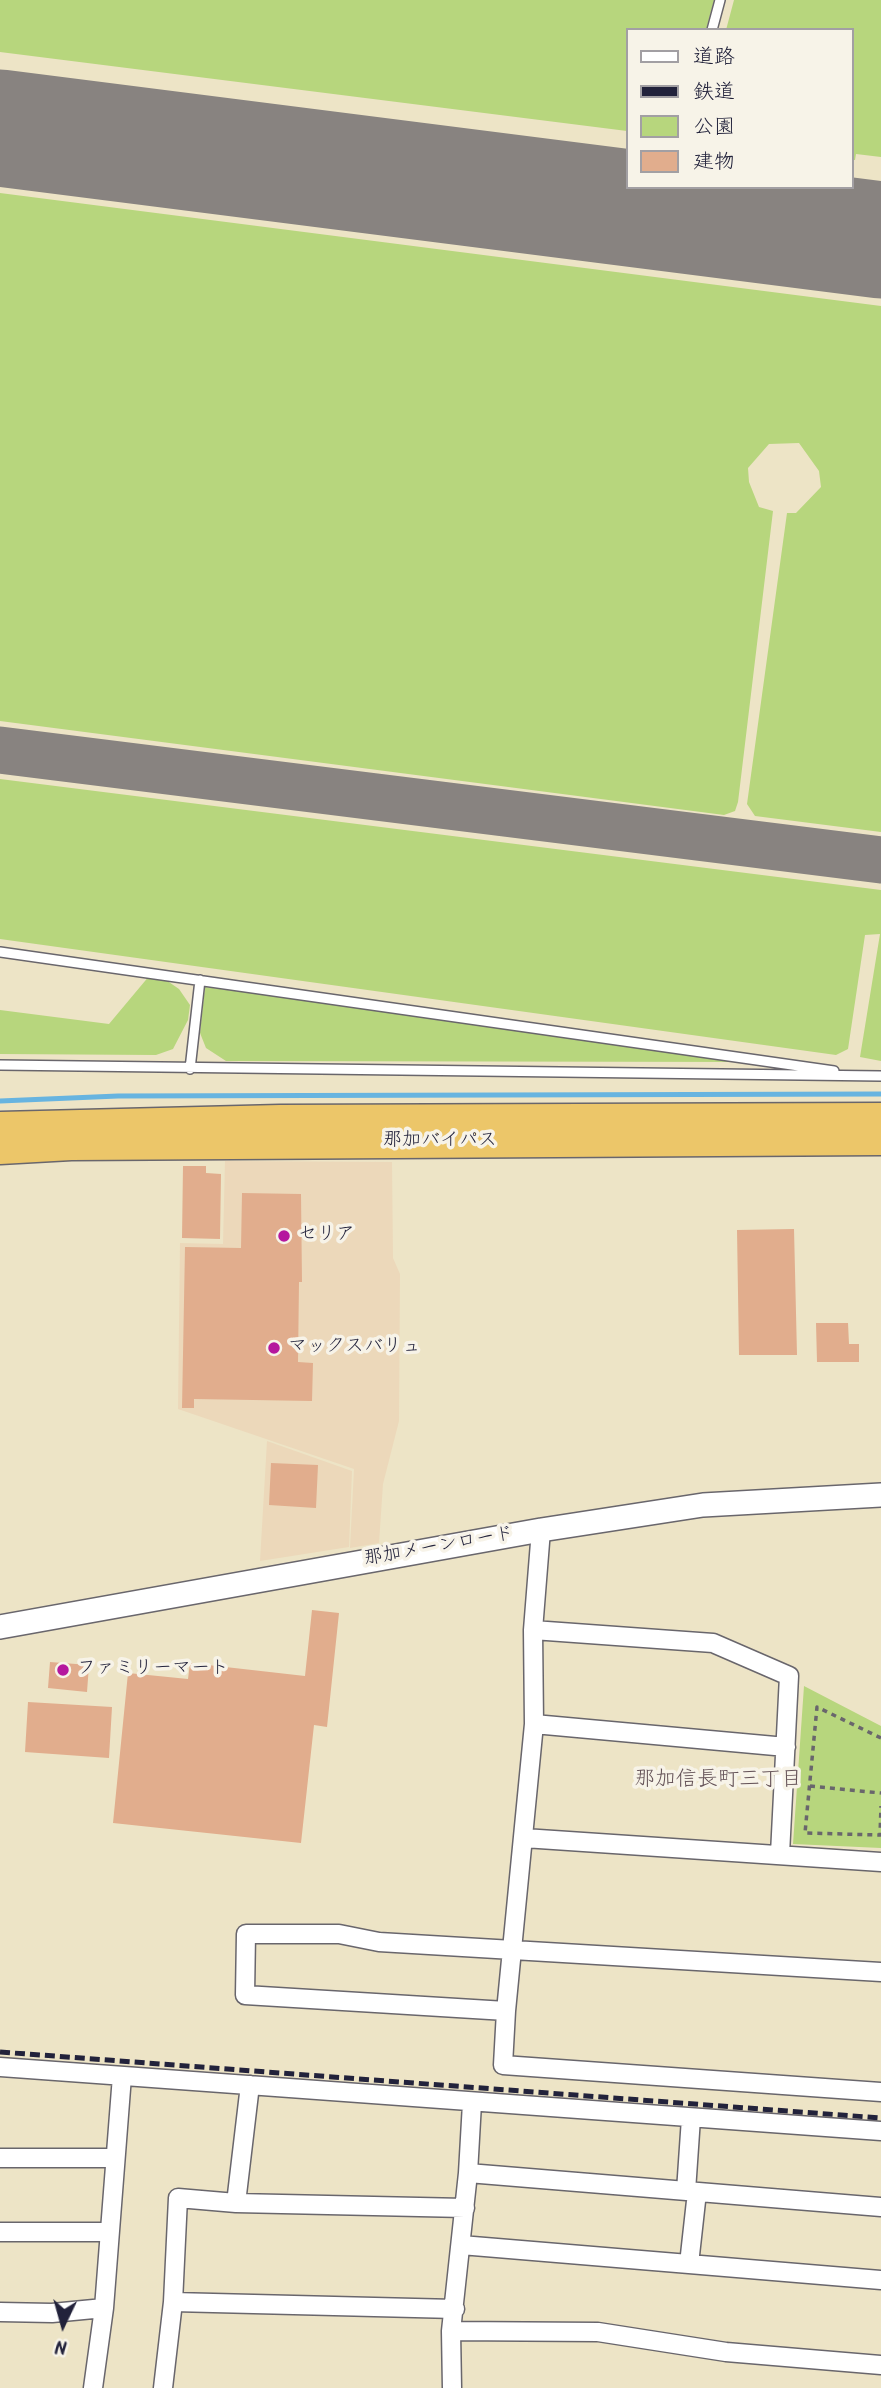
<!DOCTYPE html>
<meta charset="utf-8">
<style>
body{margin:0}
#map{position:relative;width:881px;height:2388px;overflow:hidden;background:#ede4c6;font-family:Kalam,"Klee One",sans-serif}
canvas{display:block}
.legend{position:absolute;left:626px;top:28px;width:228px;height:161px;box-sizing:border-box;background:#f7f3e8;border:2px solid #a29fa3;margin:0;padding:9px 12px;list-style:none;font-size:21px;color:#22223b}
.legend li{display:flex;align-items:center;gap:14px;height:35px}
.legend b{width:35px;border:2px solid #a29fa3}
.north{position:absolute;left:28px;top:2290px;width:70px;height:70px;-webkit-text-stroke:5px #f7f3e8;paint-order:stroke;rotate:185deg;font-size:19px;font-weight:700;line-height:28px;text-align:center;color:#22223b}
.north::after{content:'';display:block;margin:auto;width:24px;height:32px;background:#22223b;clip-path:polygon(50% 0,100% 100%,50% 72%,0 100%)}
</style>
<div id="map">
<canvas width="881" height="2388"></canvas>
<ul class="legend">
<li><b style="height:9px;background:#fff"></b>道路</li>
<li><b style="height:9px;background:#22223b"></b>鉄道</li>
<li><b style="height:19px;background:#b7d67d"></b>公園</li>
<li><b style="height:19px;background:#e1ad8d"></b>建物</li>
</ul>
<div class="north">N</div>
</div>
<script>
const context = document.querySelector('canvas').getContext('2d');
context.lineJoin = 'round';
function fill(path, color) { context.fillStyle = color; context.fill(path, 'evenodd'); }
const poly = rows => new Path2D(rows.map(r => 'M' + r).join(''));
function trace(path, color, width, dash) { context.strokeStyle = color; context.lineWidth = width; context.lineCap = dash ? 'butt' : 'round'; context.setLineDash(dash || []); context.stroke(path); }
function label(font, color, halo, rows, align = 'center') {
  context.font = font + ' Kalam,"Klee One",sans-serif'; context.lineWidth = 7; context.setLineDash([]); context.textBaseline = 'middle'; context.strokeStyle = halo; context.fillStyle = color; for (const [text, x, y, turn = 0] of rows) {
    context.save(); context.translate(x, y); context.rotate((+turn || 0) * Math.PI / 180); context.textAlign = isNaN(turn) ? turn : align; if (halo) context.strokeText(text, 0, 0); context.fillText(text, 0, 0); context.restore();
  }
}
fill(poly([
 [225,1161,392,1162,393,1258,400,1274,399,1421,383,1484,379,1543,350,1548,354,1469,178,1409,180,1243,223,1244],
 [267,1441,352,1471,349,1547,260,1561]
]), '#ecd8ba');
fill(poly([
 [0,0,714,0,706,30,627,30,627,131,0,52],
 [734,0,881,0,881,157,856,154,855,160,851,160,851,30,726,30],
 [0,193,881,306,881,832,755,816,747,804,787,513,796,513,821,487,819,471,799,443,769,444,748,468,749,482,759,507,773,511,738,802,735,811,724,815,0,721],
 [0,779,881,890,881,1061,860,1057,880,934,865,935,848,1049,836,1055,0,939],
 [150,975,163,978,179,989,190,1005,188,1020,173,1049,156,1055,0,1054,0,1010,109,1024],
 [205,987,747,1058,748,1062,226,1061,206,1048,200,1033],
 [804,1686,881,1726,881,1848,793,1844]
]), '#b7d67d');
trace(poly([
 [0,1101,118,1096,881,1094]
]), '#67b4e0', 5);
trace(poly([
 [0,750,881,860]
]), '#888380', 47);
trace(poly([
 [0,128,881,240]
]), '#888380', 117);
fill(poly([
 [183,1166,206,1166,206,1173,221,1174,220,1239,182,1238],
 [242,1193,301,1194,302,1282,299,1282,298,1362,313,1363,312,1401,194,1399,194,1408,182,1408,185,1247,241,1248],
 [794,1229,797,1355,739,1355,737,1230],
 [816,1323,848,1323,849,1344,859,1344,859,1362,817,1362],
 [271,1463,318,1465,316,1508,269,1505],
 [312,1610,339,1613,327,1727,314,1725,301,1843,113,1823,128,1673,188,1679,190,1663,305,1676],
 [50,1662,89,1665,87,1692,48,1688],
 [28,1702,112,1707,109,1758,25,1752]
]), '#e1ad8d');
const service = poly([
 [712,30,720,0],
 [0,952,834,1071],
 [0,1065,881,1076],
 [190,1069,200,980]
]);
const minor = poly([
 [541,1530,533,1630,534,1724,506,2011,503,2065,881,2092],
 [533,1630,713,1643,789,1676,780,1854],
 [534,1724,786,1747],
 [524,1838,881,1862],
 [506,2011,245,1995,246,1934,339,1934,379,1942,881,1972],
 [0,2067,881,2131],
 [0,2158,115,2158],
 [468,2173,881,2207],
 [686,2191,691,2118],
 [236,2203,250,2085],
 [0,2232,109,2232],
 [461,2245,881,2280],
 [689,2264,697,2192],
 [173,2302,455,2309],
 [0,2312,52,2313,104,2308],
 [451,2331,598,2332,726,2352,881,2365],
 [93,2388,104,2308,122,2076],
 [163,2388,173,2302,178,2198,236,2203,465,2208],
 [452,2388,451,2331,468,2173,472,2103]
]);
const tertiary = poly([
 [0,1627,541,1530,703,1505,881,1495]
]);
const trunk = poly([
 [0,1127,280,1120,881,1118],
 [0,1149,71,1145,881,1140]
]);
trace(service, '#69666c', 12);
trace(minor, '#69666c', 21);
trace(tertiary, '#69666c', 26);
trace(trunk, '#69666c', 33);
trace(poly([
 [881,1738,817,1707,805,1833,880,1835,881,1806],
 [810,1786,881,1793]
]), '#69666c', 3.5, [5, 5]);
trace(service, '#fff', 9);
trace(minor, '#fff', 18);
trace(tertiary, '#fff', 23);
trace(trunk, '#ecc669', 30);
trace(poly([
 [0,2052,881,2118]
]), '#22223b', 5, [10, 5]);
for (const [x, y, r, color] of [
 [284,1236,7,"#b5179e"],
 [274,1348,7,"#b5179e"],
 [63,1670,7,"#b5179e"]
]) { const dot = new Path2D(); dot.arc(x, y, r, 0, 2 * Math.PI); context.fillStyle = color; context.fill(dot); trace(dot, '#f7f3e8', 2.5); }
label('19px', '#22223b', '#f7f3e8', [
 ["那加バイパス",440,1142],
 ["那加メーンロード",439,1548,-10]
]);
label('19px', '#22223b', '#f7f3e8', [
 ["セリア",298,1236],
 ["マックスバリュ",288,1348],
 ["ファミリーマート",77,1670]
], 'left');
label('21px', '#655358', '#f7f3e8', [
 ["那加信長町三丁目",718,1781]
]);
</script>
